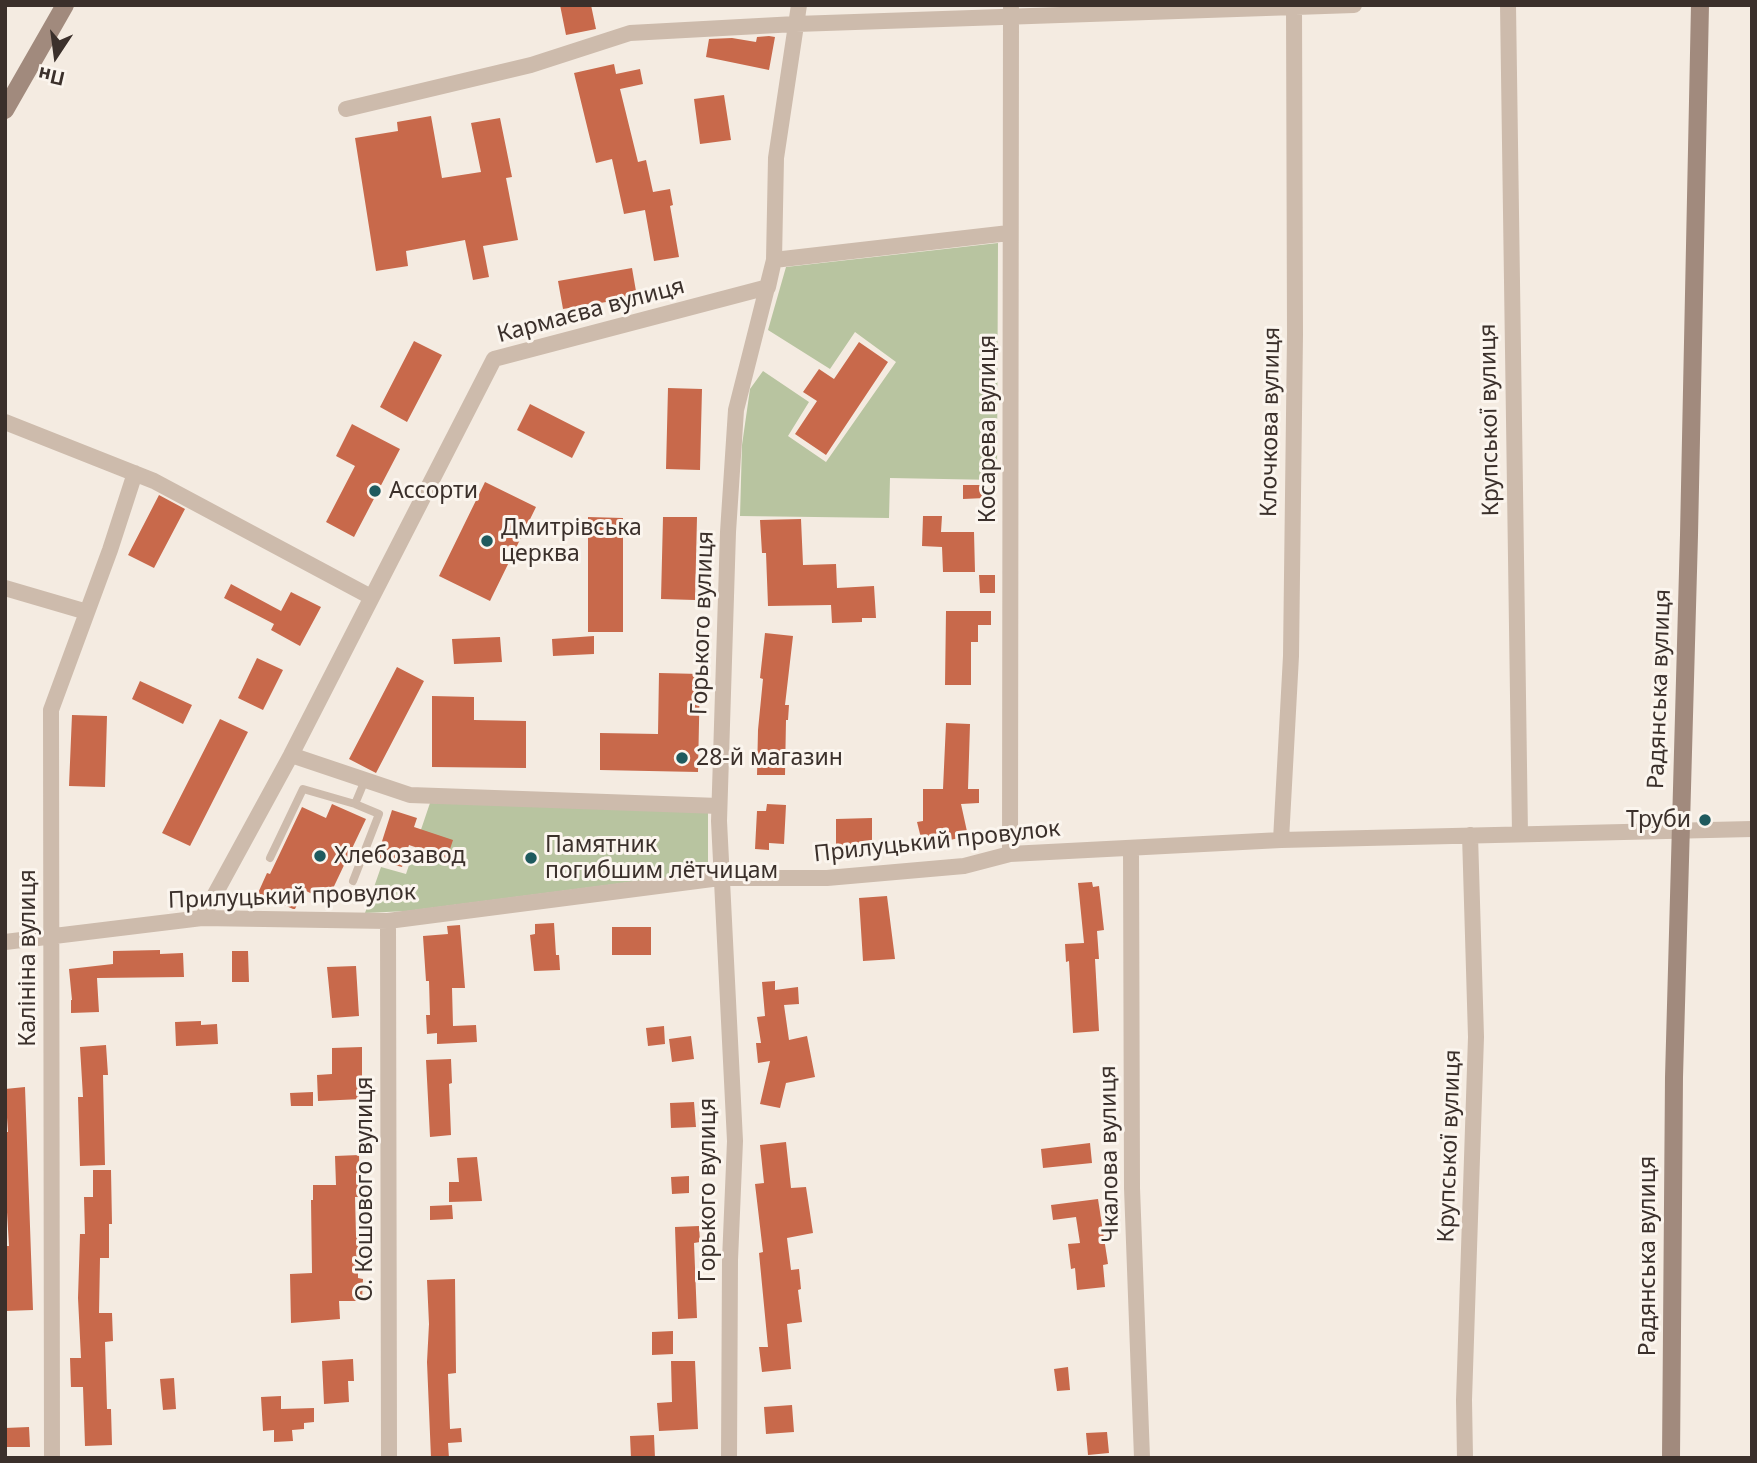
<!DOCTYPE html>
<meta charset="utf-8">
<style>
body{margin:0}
#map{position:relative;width:1757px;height:1463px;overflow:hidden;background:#f4ebe1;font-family:"Noto Sans",sans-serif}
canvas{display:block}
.frame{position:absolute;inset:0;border:7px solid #3b302b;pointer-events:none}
.north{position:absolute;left:21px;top:21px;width:70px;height:70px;-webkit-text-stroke:5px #fbf5ee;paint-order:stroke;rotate:193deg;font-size:19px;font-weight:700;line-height:28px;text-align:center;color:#3b302b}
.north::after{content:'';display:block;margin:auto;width:24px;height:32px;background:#3b302b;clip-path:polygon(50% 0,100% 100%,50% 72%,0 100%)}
</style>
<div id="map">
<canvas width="1757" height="1463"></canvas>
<div class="frame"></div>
<div class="north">Пн</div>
</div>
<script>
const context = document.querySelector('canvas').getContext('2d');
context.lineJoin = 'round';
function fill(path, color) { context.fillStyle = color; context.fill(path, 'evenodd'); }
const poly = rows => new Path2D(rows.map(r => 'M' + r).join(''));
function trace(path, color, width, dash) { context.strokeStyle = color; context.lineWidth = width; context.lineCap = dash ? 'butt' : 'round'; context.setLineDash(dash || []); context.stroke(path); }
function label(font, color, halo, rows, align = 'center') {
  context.font = font + ' "Noto Sans",sans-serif'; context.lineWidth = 6; context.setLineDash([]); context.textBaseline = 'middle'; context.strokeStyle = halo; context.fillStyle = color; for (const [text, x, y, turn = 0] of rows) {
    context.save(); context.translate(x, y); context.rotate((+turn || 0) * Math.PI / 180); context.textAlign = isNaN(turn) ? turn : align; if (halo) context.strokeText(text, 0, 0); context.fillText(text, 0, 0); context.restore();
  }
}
fill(poly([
 [998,243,997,480,890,478,889,518,740,516,742,445,750,389,763,371,809,402,788,436,826,462,896,362,855,332,830,369,768,330,786,267],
 [430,803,708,811,708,872,407,911,365,913,381,867,406,874]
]), '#b8c4a0');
fill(poly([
 [560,5,591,5,596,29,566,35],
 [769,36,775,37,769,70,706,57,709,39,732,38,756,42,757,37],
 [614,64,616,74,640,69,643,84,620,89,638,162,646,160,653,192,670,189,673,205,670,206,679,257,654,261,645,210,624,214,612,159,596,163,574,73],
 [724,95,731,140,700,144,694,99],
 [431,116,442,178,481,172,471,123,500,118,512,177,506,178,518,240,483,246,489,277,473,280,465,240,406,251,408,266,376,271,355,138,398,131,397,122],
 [632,268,637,297,563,309,558,281],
 [414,341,442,355,407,422,380,407],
 [859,342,888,362,826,455,795,434,817,401,803,392,819,369,834,379],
 [668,388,702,389,700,470,666,469],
 [530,404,585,432,572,458,517,430],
 [352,424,400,449,354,537,326,522,355,466,336,456],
 [485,482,536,507,490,601,439,576],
 [963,485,985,485,985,498,963,499],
 [159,495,185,509,154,568,128,555],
 [923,516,942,516,941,532,974,532,975,572,943,572,942,547,922,546],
 [588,517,623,518,623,632,588,632],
 [663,517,697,517,695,600,661,599],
 [801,519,803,565,836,564,837,588,874,586,876,618,862,618,862,622,832,623,831,605,768,606,766,553,762,553,760,520],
 [979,575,995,575,995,593,980,593],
 [231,584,281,611,291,592,321,607,300,646,271,630,274,624,224,598],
 [946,611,991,611,991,625,978,625,978,642,971,642,971,685,945,685],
 [765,633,793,636,785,705,789,705,788,720,786,720,785,775,757,775,758,730,763,679,760,678],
 [594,636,594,654,553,656,552,639],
 [500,637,502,662,454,664,452,639],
 [257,658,283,670,263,710,238,698],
 [397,667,424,681,376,773,349,759],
 [659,673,700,674,698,772,600,770,600,733,658,734],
 [140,681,192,705,183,724,132,699],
 [432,696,474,697,474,720,526,721,526,768,432,767],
 [72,715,107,716,105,787,69,786],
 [220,719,248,732,190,846,162,833],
 [946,723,970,724,968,789,979,789,979,803,961,804,968,836,923,846,917,822,923,821,923,789,943,789],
 [332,804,366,819,327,901,304,890,295,909,293,909,258,893,267,873,270,874,302,807,326,818],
 [767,804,786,805,784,844,769,843,769,850,755,849,757,811,766,811],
 [392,810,417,818,414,827,453,840,447,858,409,845,402,867,376,860],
 [872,818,872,849,836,849,836,819],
 [1092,882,1093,887,1099,886,1104,930,1097,931,1099,959,1095,959,1099,1031,1073,1033,1069,961,1066,962,1065,944,1084,943,1078,883],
 [887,896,895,959,863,961,859,898],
 [554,923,556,955,559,955,560,970,534,971,530,935,535,934,535,924],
 [460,925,465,988,452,988,453,1026,476,1025,477,1042,437,1044,437,1033,427,1034,426,1015,430,1015,429,981,426,981,423,936,448,934,447,926],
 [612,927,651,927,651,955,612,955],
 [160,950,160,954,183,953,184,977,97,978,99,1012,71,1013,71,1000,72,1000,69,969,113,964,113,951],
 [232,951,248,951,249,982,232,982],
 [356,966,359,1016,332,1018,327,967],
 [775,981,775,990,798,987,799,1004,784,1005,789,1040,807,1036,815,1077,786,1083,780,1108,760,1104,770,1061,758,1063,756,1043,761,1043,757,1017,765,1016,762,982],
 [201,1021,201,1025,217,1024,218,1044,176,1046,175,1022],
 [664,1026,665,1044,648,1046,646,1028],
 [691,1036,694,1059,672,1062,669,1039],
 [106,1045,108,1075,103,1075,105,1165,80,1166,78,1097,83,1097,80,1047],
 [362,1047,362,1099,318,1101,317,1075,332,1074,332,1048],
 [451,1059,452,1083,449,1084,451,1135,430,1137,426,1060],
 [25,1087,33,1310,5,1311,5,1246,9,1246,5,1178,5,1132,8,1132,5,1089],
 [313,1092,313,1106,291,1106,290,1093],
 [694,1102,696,1127,671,1128,670,1103],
 [786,1142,791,1188,806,1187,813,1233,787,1238,791,1270,799,1269,801,1289,798,1290,802,1322,787,1324,791,1369,762,1372,759,1347,768,1347,759,1253,763,1252,755,1184,764,1183,760,1145],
 [1090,1143,1092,1163,1043,1168,1041,1149],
 [359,1155,360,1197,355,1197,356,1235,358,1235,358,1278,363,1279,362,1301,339,1301,340,1319,291,1323,290,1274,312,1273,311,1200,313,1200,313,1185,336,1185,335,1156],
 [477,1157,482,1201,449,1202,449,1182,459,1182,457,1158],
 [93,1170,111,1170,112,1224,109,1224,109,1258,100,1258,99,1313,112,1313,113,1341,105,1342,107,1409,111,1409,112,1445,85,1446,83,1387,71,1387,70,1358,81,1358,78,1298,80,1234,85,1234,84,1197,93,1197],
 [689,1176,689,1193,672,1194,671,1177],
 [1098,1199,1108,1264,1103,1265,1105,1287,1077,1290,1075,1268,1071,1269,1068,1244,1080,1243,1076,1217,1053,1220,1051,1205],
 [452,1205,453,1219,430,1220,430,1206],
 [699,1226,700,1242,694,1243,697,1318,678,1319,675,1227],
 [455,1279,456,1373,448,1374,450,1429,461,1428,462,1442,448,1443,449,1458,431,1458,427,1362,429,1324,427,1280],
 [673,1331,673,1354,652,1355,652,1332],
 [353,1359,354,1381,348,1381,349,1402,324,1404,322,1361],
 [671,1361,695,1361,698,1429,659,1431,657,1403,672,1402],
 [1068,1367,1070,1390,1057,1391,1054,1369],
 [174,1378,176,1409,163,1410,160,1379],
 [281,1396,281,1409,314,1408,314,1422,304,1423,304,1429,292,1430,293,1441,274,1442,274,1430,263,1431,261,1397],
 [792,1405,794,1432,766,1434,764,1407],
 [29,1427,30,1447,5,1447,5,1428],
 [1107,1432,1109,1453,1088,1455,1086,1433],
 [654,1435,655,1458,631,1458,630,1436]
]), '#c8694b');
trace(poly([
 [270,858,303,789,355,804],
 [353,881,379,814,355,804,365,780]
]), '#cdbbac', 8);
trace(poly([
 [1508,5,1520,834],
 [346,109,531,65,630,33,796,24,1354,5],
 [5,422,154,481,371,597],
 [5,588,87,612],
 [291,755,410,795,719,806],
 [1281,840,1291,656,1295,334,1294,5],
 [1131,849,1132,1188,1142,1458],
 [1010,854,1011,8],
 [202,918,291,755,494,359,768,287,774,260,1009,233],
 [388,921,389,1458],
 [5,942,202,918,388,921,720,878,827,878,964,866,1010,854,1281,840,1752,829],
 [52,1458,51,710,110,550,135,473],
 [729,1458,730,1260,735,1141,719,821,728,532,736,410,774,260,776,158,799,5],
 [1465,1458,1464,1400,1476,1037,1470,835]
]), '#cdbbac', 16);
trace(poly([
 [5,110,65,5],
 [1671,1458,1674,1077,1689,535,1700,5]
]), '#a18a7d', 18);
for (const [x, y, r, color] of [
 [375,491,7,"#1f5a5e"],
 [487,541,7,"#1f5a5e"],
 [682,758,7,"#1f5a5e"],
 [1705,820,7,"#1f5a5e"],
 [320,856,7,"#1f5a5e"],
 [531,858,7,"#1f5a5e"]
]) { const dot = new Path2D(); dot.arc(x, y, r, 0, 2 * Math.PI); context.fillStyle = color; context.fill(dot); trace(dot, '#fbf5ee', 2.5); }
label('23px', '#3b302b', '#fbf5ee', [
 ["Кармаєва вулиця",591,311,-15],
 ["Крупської вулиця",1490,420,-91],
 ["Клочкова вулиця",1271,422,-89],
 ["Косарева вулиця",988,429,-90],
 ["Горького вулиця",703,623,-88],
 ["Радянська вулиця",1660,689,-88],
 ["Прилуцький провулок",937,842,-6],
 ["Прилуцький провулок",292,897,-2],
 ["Калініна вулиця",28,958,-90],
 ["Крупської вулиця",1450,1146,-88],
 ["Чкалова вулиця",1110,1154,-91],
 ["О. Кошового вулиця",365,1189,-90],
 ["Горького вулиця",708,1190,-90],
 ["Радянська вулиця",1648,1256,-90]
]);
label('23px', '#3b302b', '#fbf5ee', [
 ["Ассорти",389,491],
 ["Дмитрівська",501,528],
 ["церква",501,554],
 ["28-й магазин",696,758],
 ["Труби",1691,820,"right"],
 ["Памятник",545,845],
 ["погибшим лётчицам",545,871],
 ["Хлебозавод",334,856]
], 'left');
</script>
